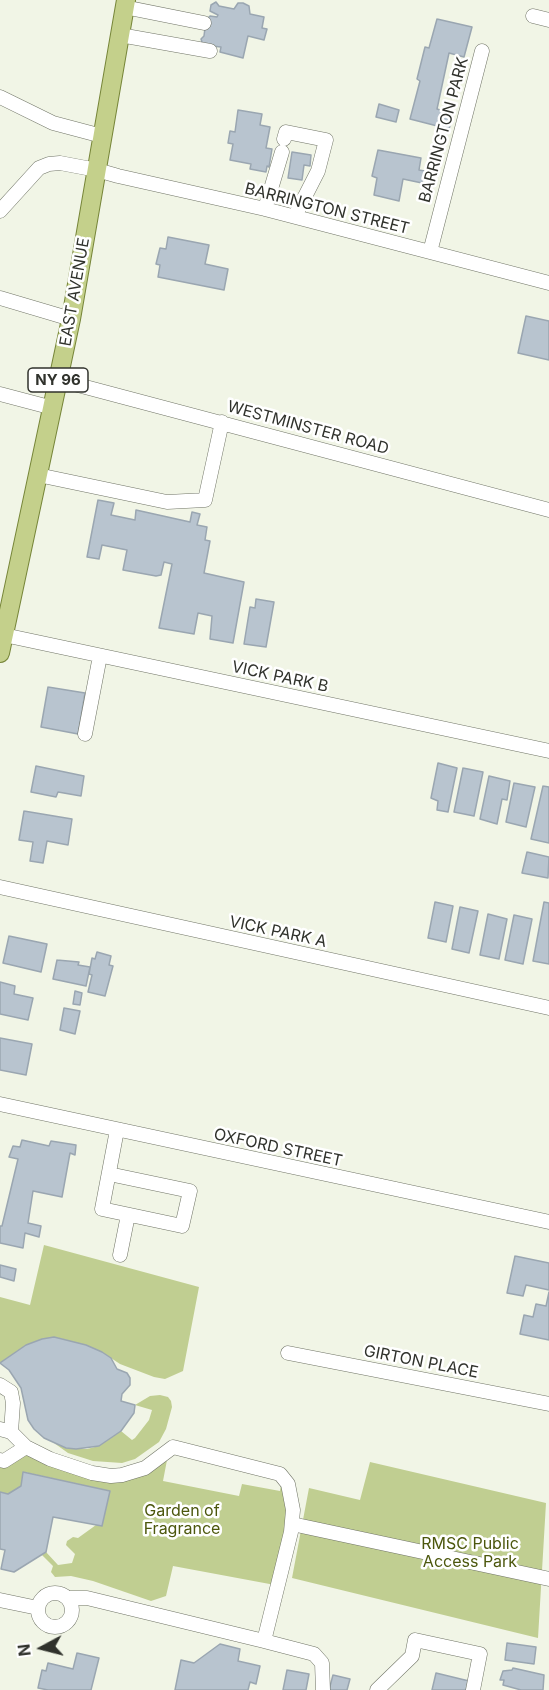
<!DOCTYPE html>
<style>
body{margin:0}
#map{position:relative;width:549px;height:1690px;overflow:hidden;background:#f1f5e6;font-family:Inter,sans-serif}
canvas{display:block}
.north{position:absolute;left:12px;top:1618px;width:60px;height:60px;-webkit-text-stroke:4px #fff;paint-order:stroke;rotate:263deg;font-size:16px;font-weight:700;line-height:24px;text-align:center;color:#30322c}
.north::after{content:'';display:block;margin:auto;width:21px;height:27px;background:#30322c;clip-path:polygon(50% 0,100% 100%,50% 72%,0 100%)}
</style>
<div id="map">
<canvas width="549" height="1690"></canvas>
<div class="north">N</div>
</div>
<script>
const context = document.querySelector('canvas').getContext('2d');
context.lineJoin = 'round';
function fill(path, color) { context.fillStyle = color; context.fill(path, 'evenodd'); }
const poly = rows => new Path2D(rows.map(r => 'M' + r).join(''));
function trace(path, color, width, dash) { context.strokeStyle = color; context.lineWidth = width; context.lineCap = dash ? 'butt' : 'round'; context.setLineDash(dash || []); context.stroke(path); }
function label(font, color, halo, rows, align = 'center') {
  context.font = font + ' Inter,sans-serif'; context.lineWidth = 5; context.setLineDash([]); context.textBaseline = 'middle'; context.strokeStyle = halo; context.fillStyle = color; for (const [text, x, y, turn = 0] of rows) {
    context.save(); context.translate(x, y); context.rotate((+turn || 0) * Math.PI / 180); context.textAlign = isNaN(turn) ? turn : align; if (halo) context.strokeText(text, 0, 0); context.fillText(text, 0, 0); context.restore();
  }
}
fill(poly([
 [44,1245,199,1287,183,1371,165,1379,154,1377,120,1364,102,1352,86,1345,55,1337,42,1339,26,1345,0,1363,0,1297,30,1305],
 [160,1395,168,1397,171,1401,172,1407,166,1429,159,1442,135,1459,122,1463,93,1461,68,1453,54,1443,66,1448,87,1449,99,1446,121,1431,132,1440,135,1438,149,1420,152,1410,135,1405,150,1396],
 [27,1450,91,1475,167,1460,163,1481,239,1496,242,1484,280,1491,281,1483,288,1513,275,1585,173,1566,166,1596,151,1601,93,1581,71,1576,55,1577,51,1572,53,1566,42,1555,46,1552,58,1565,72,1563,75,1554,66,1545,67,1541,73,1537,78,1538,96,1525,102,1526,110,1491,24,1472,21,1486,8,1494,0,1492,0,1463],
 [370,1462,546,1503,538,1638,292,1578,309,1488,360,1500]
]), '#c0ce91');
const building = poly([
 [216,2,219,6,234,9,238,3,243,3,249,6,250,14,264,17,262,28,267,29,264,40,248,36,243,58,220,52,221,47,203,45,201,39,204,36,206,20,210,16,217,17,218,15,210,11,211,5,216,2],
 [437,19,472,27,464,57,449,53,437,109,453,114,449,129,410,119,420,81,417,79,425,47,429,48,437,19],
 [379,104,399,110,396,122,376,117,379,104],
 [238,110,262,114,260,125,270,127,266,148,272,149,269,167,267,166,266,172,250,169,251,164,230,160,233,144,228,143,230,131,235,132,238,110],
 [378,150,421,158,419,170,425,171,422,183,403,179,399,201,374,195,377,178,372,176,378,150],
 [292,152,311,155,310,166,304,165,302,180,288,178,292,152],
 [168,237,209,245,205,264,228,269,224,290,158,277,160,265,156,264,160,248,166,249,168,237],
 [526,316,549,321,549,360,518,353,526,316],
 [98,500,114,503,111,515,135,520,136,510,190,522,192,512,200,514,197,525,207,527,205,540,210,541,204,573,244,582,233,643,210,639,212,616,198,613,194,634,159,628,172,564,164,562,161,575,156,576,123,570,127,550,102,545,99,559,87,557,98,500],
 [256,599,274,602,266,647,244,644,250,607,255,608,256,599],
 [48,687,85,693,78,734,41,727,48,687],
 [438,763,457,768,448,812,437,810,438,801,431,798,438,763],
 [36,766,84,776,81,796,58,792,56,797,31,792,36,766],
 [463,768,483,772,474,816,454,812,463,768],
 [489,776,510,781,507,800,502,799,497,824,480,819,489,776],
 [514,783,535,787,526,827,506,822,514,783],
 [543,786,549,787,549,843,531,839,543,786],
 [24,811,72,819,68,845,47,841,43,863,30,861,33,842,19,840,24,811],
 [527,852,549,857,548,878,522,873,527,852],
 [435,902,453,906,446,942,428,938,435,902],
 [544,902,549,903,549,964,533,961,544,902],
 [460,907,478,911,469,953,452,949,460,907],
 [488,914,507,919,499,959,480,955,488,914],
 [514,915,532,919,523,964,505,960,514,915],
 [9,936,47,944,41,972,3,963,9,936],
 [97,952,111,956,109,965,113,966,105,996,88,992,92,975,89,974,92,958,95,959,97,952],
 [57,960,79,962,78,965,90,967,86,986,53,979,57,960],
 [0,982,15,986,14,994,33,998,28,1020,0,1014,0,982],
 [75,991,82,993,80,1005,73,1004,75,991],
 [64,1008,80,1011,75,1034,60,1030,64,1008],
 [0,1038,32,1044,26,1075,0,1070,0,1038],
 [22,1140,49,1146,51,1141,76,1145,75,1155,70,1153,62,1197,33,1191,28,1223,41,1226,39,1237,25,1233,23,1248,0,1243,0,1226,2,1226,18,1159,9,1157,13,1146,20,1147,22,1140],
 [515,1256,549,1263,549,1290,526,1285,523,1296,507,1293,515,1256],
 [0,1265,16,1269,14,1281,0,1277,0,1265],
 [549,1292,549,1340,520,1334,524,1315,533,1317,536,1304,546,1306,549,1292],
 [54,1337,86,1345,102,1352,111,1358,117,1369,127,1373,130,1378,130,1385,122,1394,121,1401,135,1405,134,1413,121,1431,99,1446,76,1449,66,1448,44,1438,34,1429,28,1420,21,1388,9,1370,0,1363,26,1345,42,1339,54,1337],
 [23,1472,110,1491,102,1526,53,1517,46,1552,14,1572,1,1569,5,1550,0,1549,0,1492,8,1494,21,1486,23,1472],
 [507,1643,536,1647,534,1664,505,1660,507,1643],
 [220,1644,240,1649,238,1661,260,1666,256,1684,250,1682,248,1690,175,1690,181,1660,194,1663,220,1644],
 [77,1653,99,1658,91,1690,48,1690,38,1688,42,1670,46,1671,48,1663,73,1669,77,1653],
 [513,1668,544,1675,543,1690,521,1690,503,1685,504,1680,500,1680,503,1671,512,1670,513,1668],
 [287,1670,309,1674,306,1690,283,1690,287,1670],
 [436,1673,469,1681,467,1690,432,1690,436,1673],
 [333,1675,350,1679,347,1690,329,1690,333,1675]
]);
fill(building, '#b8c4cf');
trace(building, '#9aa6b1', 1.5);
const minor = poly([
 [124,7,204,23],
 [533,16,549,20],
 [120,35,210,51],
 [0,97,53,123,102,136],
 [284,139,286,132,326,140,318,171,295,216],
 [265,209,282,152],
 [0,211,39,168,49,164,60,163,97,170,118,176,265,209,549,283],
 [430,252,482,51],
 [0,298,71,319],
 [59,380,549,510],
 [0,394,53,408],
 [38,475,167,502,205,500,222,422],
 [4,635,549,751],
 [85,734,100,656],
 [0,887,549,1008],
 [0,1104,549,1222],
 [109,1174,190,1191,182,1226,102,1209,117,1130],
 [120,1255,128,1215],
 [288,1353,549,1404],
 [0,1385,11,1392,13,1403,11,1432],
 [0,1429,11,1432,26,1447,50,1459,92,1473,111,1476,122,1475,145,1468,173,1447,280,1474,288,1484,293,1510,291,1532,264,1641,87,1598,67,1598],
 [0,1460,4,1461,26,1447],
 [292,1524,549,1579],
 '38 1610a17 17 0 1 1 34 0a17 17 0 1 1-34 0Z',
 [0,1600,38,1608],
 [264,1641,314,1654,322,1663,323,1690],
 [377,1690,412,1656,415,1640,480,1654,473,1690]
]);
const major = poly([
 [0,653,71,319,126,0]
]);
trace(minor, '#717567', 15);
trace(major, '#768538', 20);
trace(minor, '#fff', 14);
trace(major, '#c4d08b', 18);
for (const [x, y, w] of [
 [58,380,60]
]) { const box = new Path2D(); box.roundRect(x - w / 2, y - 12, w, 24, 4.5); context.fillStyle = '#fff'; context.fill(box); trace(box, '#30322c', 1.5); }
label('bold 15px', '#30322c', null, [
 ["NY 96",58,380]
]);
label('16px', '#30322c', '#fff', [
 ["BARRINGTON PARK",444,130,-75],
 ["BARRINGTON STREET",327,209,14],
 ["EAST AVENUE",75,292,-80],
 ["WESTMINSTER ROAD",308,428,15],
 ["VICK PARK B",280,677,12],
 ["VICK PARK A",278,932,12],
 ["OXFORD STREET",278,1148,12],
 ["GIRTON PLACE",421,1362,11]
]);
label('16px', '#4c570d', '#fff', [
 ["Garden of",182,1511],
 ["Fragrance",182,1529],
 ["RMSC Public",470,1544],
 ["Access Park",470,1562]
]);
</script>
